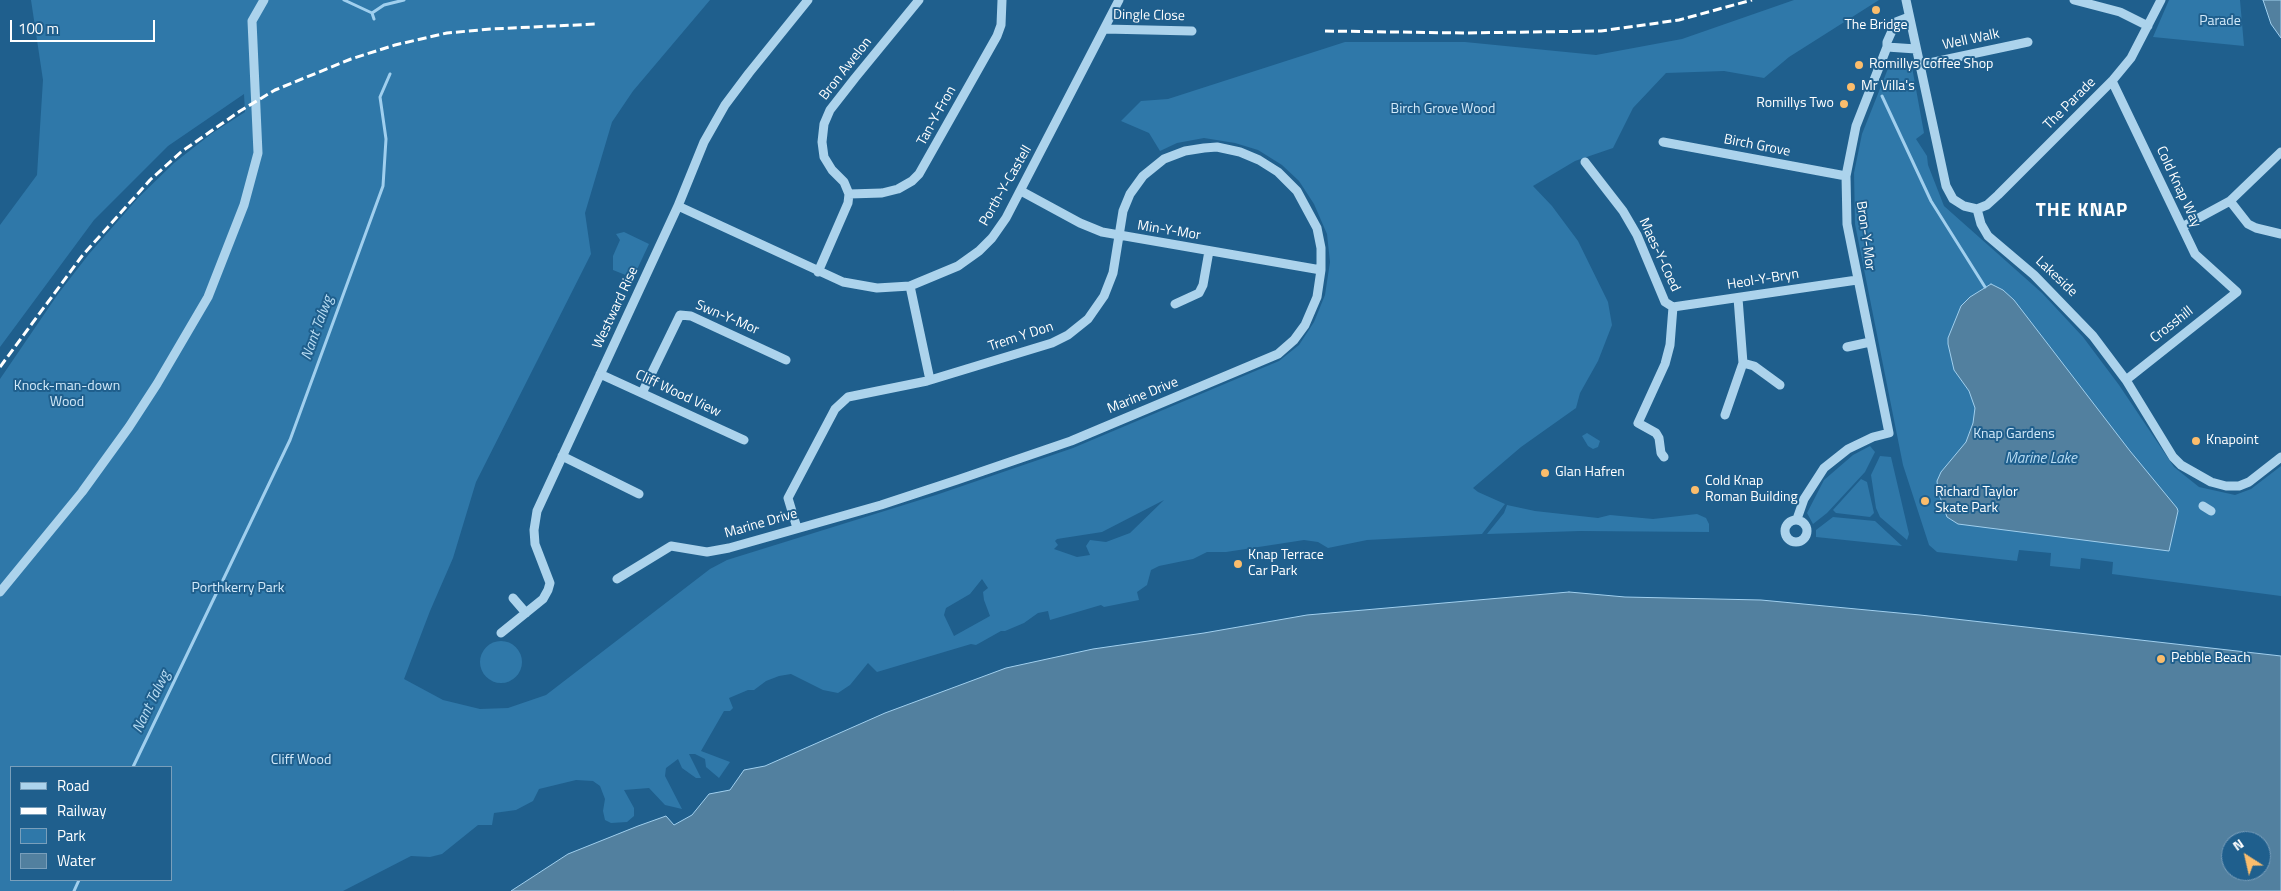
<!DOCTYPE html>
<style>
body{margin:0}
#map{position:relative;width:2281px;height:891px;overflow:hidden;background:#1f5f8d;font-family:"Titillium Web",sans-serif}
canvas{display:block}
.legend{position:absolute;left:10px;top:766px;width:162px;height:115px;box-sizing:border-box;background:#1f5f8d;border:1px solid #799fbb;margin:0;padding:6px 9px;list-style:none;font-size:15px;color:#fff}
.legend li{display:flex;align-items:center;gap:10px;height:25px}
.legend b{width:25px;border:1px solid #799fbb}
.north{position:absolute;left:2221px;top:831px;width:50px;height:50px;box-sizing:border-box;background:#1f5f8d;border:1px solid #799fbb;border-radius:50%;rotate:325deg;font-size:14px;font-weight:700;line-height:20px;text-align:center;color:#fff}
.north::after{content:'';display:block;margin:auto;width:18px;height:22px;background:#fbbd6c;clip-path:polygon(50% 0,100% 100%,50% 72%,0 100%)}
.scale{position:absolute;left:10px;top:20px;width:145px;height:22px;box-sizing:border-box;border:2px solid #fff;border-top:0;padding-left:6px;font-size:15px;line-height:18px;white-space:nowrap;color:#fff;-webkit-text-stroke:4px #1f5f8d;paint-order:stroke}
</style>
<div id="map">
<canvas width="2281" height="891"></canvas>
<ul class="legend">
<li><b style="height:6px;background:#acd3ec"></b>Road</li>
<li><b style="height:6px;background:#fff"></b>Railway</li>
<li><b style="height:14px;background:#2f78a9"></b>Park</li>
<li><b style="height:14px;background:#52809f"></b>Water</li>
</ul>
<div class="north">N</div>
<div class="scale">100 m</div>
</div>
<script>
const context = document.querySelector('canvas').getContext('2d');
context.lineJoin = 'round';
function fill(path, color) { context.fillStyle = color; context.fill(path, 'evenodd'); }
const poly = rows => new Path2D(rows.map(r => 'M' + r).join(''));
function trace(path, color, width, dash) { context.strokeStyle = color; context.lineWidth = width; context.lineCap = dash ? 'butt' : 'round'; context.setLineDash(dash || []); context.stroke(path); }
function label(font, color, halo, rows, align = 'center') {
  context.font = font + ' "Titillium Web",sans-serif'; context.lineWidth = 4; context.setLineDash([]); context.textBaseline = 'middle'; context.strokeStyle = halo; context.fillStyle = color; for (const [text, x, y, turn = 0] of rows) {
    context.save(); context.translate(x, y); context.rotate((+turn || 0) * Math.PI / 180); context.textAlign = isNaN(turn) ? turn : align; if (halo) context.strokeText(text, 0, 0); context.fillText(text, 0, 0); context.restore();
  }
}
fill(poly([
 [31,0,710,0,633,91,612,122,585,213,591,254,476,482,453,558,430,611,404,679,443,700,480,709,508,708,546,695,710,569,727,560,936,495,1073,448,1279,361,1299,345,1314,322,1325,295,1330,262,1327,234,1314,204,1299,181,1282,165,1258,150,1235,143,1204,138,1177,143,1160,151,1149,133,1121,121,1141,101,1168,99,1345,42,1465,42,1596,55,1682,39,1794,0,1879,0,1789,57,1764,78,1724,71,1666,73,1633,108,1613,148,1575,161,1533,186,1552,206,1578,241,1608,302,1612,325,1598,361,1580,393,1576,408,1521,447,1473,488,1478,492,1505,504,1482,534,1367,540,1328,548,1318,542,1304,540,1226,552,1207,552,1193,559,1159,566,1151,570,1147,585,1137,592,1139,600,1104,607,1101,605,1050,620,1048,611,1038,613,1024,623,1005,631,1001,631,976,645,971,644,877,672,868,663,850,685,838,693,823,690,791,674,779,676,766,681,754,690,748,690,729,698,733,708,730,711,724,711,701,751,730,762,719,778,706,767,705,759,695,754,689,754,701,778,696,778,682,768,678,759,666,768,665,776,682,809,665,805,649,788,624,790,634,808,634,816,627,822,611,823,605,820,603,811,605,799,600,786,593,781,576,780,539,789,533,801,516,810,494,813,492,825,478,825,442,854,430,857,411,856,343,891,0,891,0,379,58,294,89,254,138,198,174,163,211,134,245,112,244,94,168,146,94,220,0,347,0,225,37,175,43,80],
 [1164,500,1130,533,1106,542,1090,540,1086,546,1090,555,1077,557,1054,549,1058,545,1055,541,1057,539,1102,532],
 [982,579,988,588,983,592,984,600,990,616,954,636,944,615,946,608,970,594],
 [11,767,171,767,171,880,11,880],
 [2169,0,2240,0,2244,46,2153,37],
 [1889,66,1912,67,1924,133,1916,139,1927,156,1928,165,1944,206,2042,293,2083,337,2119,385,2174,467,2199,487,2235,495,2251,489,2281,466,2281,596,2112,574,2113,562,2081,558,2080,569,2050,566,2051,553,2019,550,2017,561,1937,552,1929,545,1903,465,1855,224,1854,173,1862,134],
 [624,232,649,244,633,278,613,270,613,256,620,240,616,234],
 [1587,433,1600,441,1598,447,1593,449,1588,446,1582,436],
 [1870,446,1875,452,1865,472,1827,513,1813,524,1807,513,1824,480,1853,455],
 [1880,456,1891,457,1909,534,1907,540,1880,517,1876,508,1871,475],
 [1861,479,1867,482,1874,513,1870,517,1836,513,1833,510],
 [1507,505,1535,511,1598,518,1610,515,1653,519,1697,514,1706,518,1709,524,1709,532,1580,531,1487,534,1504,513],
 [1833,517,1875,521,1902,546,1816,537,1816,530],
 '480 662a21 21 0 1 1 42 0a21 21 0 1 1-42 0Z'
]), '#2f78a9');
const water = poly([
 [2263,0,2281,0,2281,38,2271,24,2263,0],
 [1991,284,2003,290,2014,300,2130,451,2177,508,2178,511,2169,551,1958,524,1947,517,1938,491,1937,481,1941,472,1966,442,1973,423,1975,408,1969,391,1954,370,1948,344,1948,338,1961,306,1970,297,1991,284],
 [1569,592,1625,597,1761,600,1920,615,2281,656,2281,891,511,891,568,854,638,826,666,816,674,825,692,815,709,794,730,790,744,770,765,766,885,713,1006,668,1093,649,1204,633,1307,615,1569,592],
 [2231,841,2261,841,2261,871,2231,871,2231,841]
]);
fill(water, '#52809f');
trace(water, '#a0cfee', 1);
trace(poly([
 [344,0,372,13,374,19],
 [372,13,384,5,404,0],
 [1882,96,1931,201,1985,287],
 [223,580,290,440,383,186,386,139,380,97,390,74],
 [133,767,217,592],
 [74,891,79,880]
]), '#a0cfee', 3);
trace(poly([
 [1906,0,1946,186,1953,199,1964,206,1977,209],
 [2074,0,2120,12,2148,26],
 [1105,29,1192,31],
 [1887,47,1916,49],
 [1920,65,2028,42],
 [2112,81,2195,254,2237,292,2126,380],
 [1663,142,1846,176],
 [1585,162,1623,211,1637,235,1665,302,1673,307,1670,345,1665,364,1638,423,1656,433,1659,438,1661,453,1664,457],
 [1021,191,1080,223,1102,232,1321,270],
 [849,194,882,193,898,189,912,181,919,174,997,36,1001,25,1002,0],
 [2230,201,2248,224,2256,228,2281,234],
 [678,206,843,282,877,288,910,286,958,266,979,251,992,238,1006,218,1119,0],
 [1977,209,1981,224,1988,236,2034,275,2093,336,2126,380,2173,457,2181,465,2211,482,2226,486,2239,486,2249,482,2281,457],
 [1977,209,1987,205,1998,195,2112,81,2131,58,2161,0],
 [2182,227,2230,201,2281,152],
 [818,272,848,203,849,194,844,182,832,170,824,157,822,142,824,124,830,110,855,78,919,0],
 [910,286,930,380],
 [1175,304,1199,293,1203,285,1209,251],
 [1673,307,1857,280],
 [1847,347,1870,342],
 [1743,363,1754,366,1780,385],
 [600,374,744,440],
 [642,393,680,315,691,316,786,360],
 [1725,415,1743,363,1738,298],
 [562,456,639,494],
 [2203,506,2211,511],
 [1797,519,1804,499,1824,468,1848,449,1873,437,1889,433,1847,224,1846,176,1856,126,1887,47,1887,42,1896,22,1909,17],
 '1785 531a11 11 0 1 1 22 0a11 11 0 1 1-22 0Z',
 [617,579,671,546,707,552,729,548,881,505,957,480,1071,441,1278,354,1294,340,1305,325,1317,297,1321,270,1321,248,1317,228,1297,191,1278,172,1259,160,1240,152,1217,147,1204,148,1185,151,1164,159,1143,176,1130,194,1123,211,1113,273,1104,296,1088,319,1068,335,1052,343,927,381,848,397,835,409,788,498,797,528],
 [0,592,82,492,129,427,157,384,208,297,244,205,258,153,252,21,264,0],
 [513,598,526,613],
 [501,633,543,599,548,590,550,583,535,544,534,530,537,511,678,206,704,142,725,105,749,73,808,0]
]), '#acd3ec', 9);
trace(poly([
 [1325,31,1464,33,1601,31,1679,20,1752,0],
 [0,367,82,256,150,180,181,152,240,111,275,90,351,59,395,45,447,33,491,29,597,24]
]), '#fff', 3, [9, 4]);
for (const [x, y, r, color] of [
 [1876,10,5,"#fbbd6c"],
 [1859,65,5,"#fbbd6c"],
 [1851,87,5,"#fbbd6c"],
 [1844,104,5,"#fbbd6c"],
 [2196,441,5,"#fbbd6c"],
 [1545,473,5,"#fbbd6c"],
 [1695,490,5,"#fbbd6c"],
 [1925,501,5,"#fbbd6c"],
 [1238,564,5,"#fbbd6c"],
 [2161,659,5,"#fbbd6c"]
]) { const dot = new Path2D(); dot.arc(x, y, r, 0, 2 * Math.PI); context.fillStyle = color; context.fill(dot); trace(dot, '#1f5f8d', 2); }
label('14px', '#fff', '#1f5f8d', [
 ["Dingle Close",1149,16,1],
 ["Well Walk",1971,40,-12],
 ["Bron Awelon",846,69,-52],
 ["The Parade",2070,104,-45],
 ["Tan-Y-Fron",937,116,-61],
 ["Birch Grove",1757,146,11],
 ["Porth-Y-Castell",1006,186,-60],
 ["Cold Knap Way",2178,187,65],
 ["Min-Y-Mor",1169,231,9],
 ["Bron-Y-Mor",1865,236,82],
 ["Maes-Y-Coed",1659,255,65],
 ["Lakeside",2056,277,43],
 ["Heol-Y-Bryn",1763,280,-9],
 ["Westward Rise",616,308,-65],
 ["Swn-Y-Mor",727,318,23],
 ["Crosshill",2172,325,-38],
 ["Trem Y Don",1021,337,-18],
 ["Cliff Wood View",678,394,25],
 ["Marine Drive",1143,396,-22],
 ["Marine Drive",761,524,-16]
]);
label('14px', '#d2e9f9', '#1f5f8d', [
 ["Parade",2220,22],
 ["Birch Grove Wood",1443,110],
 ["Knock-man-down",67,387],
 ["Wood",67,403],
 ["Knap Gardens",2014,435],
 ["Porthkerry Park",238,589],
 ["Cliff Wood",301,761]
]);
label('14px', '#fff', '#1f5f8d', [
 ["The Bridge",1876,26,"center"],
 ["Romillys Coffee Shop",1869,65],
 ["Mr Villa's",1861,87],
 ["Romillys Two",1834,104,"right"],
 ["Knapoint",2206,441],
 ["Glan Hafren",1555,473],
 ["Cold Knap",1705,482],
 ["Roman Building",1705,498],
 ["Richard Taylor",1935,493],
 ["Skate Park",1935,509],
 ["Knap Terrace",1248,556],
 ["Car Park",1248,572],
 ["Pebble Beach",2171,659]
], 'left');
label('italic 15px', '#b8dcf3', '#1f5f8d', [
 ["Nant Talwg",318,328,-70],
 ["Marine Lake",2041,459],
 ["Nant Talwg",152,702,-64]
]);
context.letterSpacing = '1px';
label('bold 19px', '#fff', '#1f5f8d', [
 ["THE KNAP",2082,211]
]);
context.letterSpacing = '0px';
</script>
